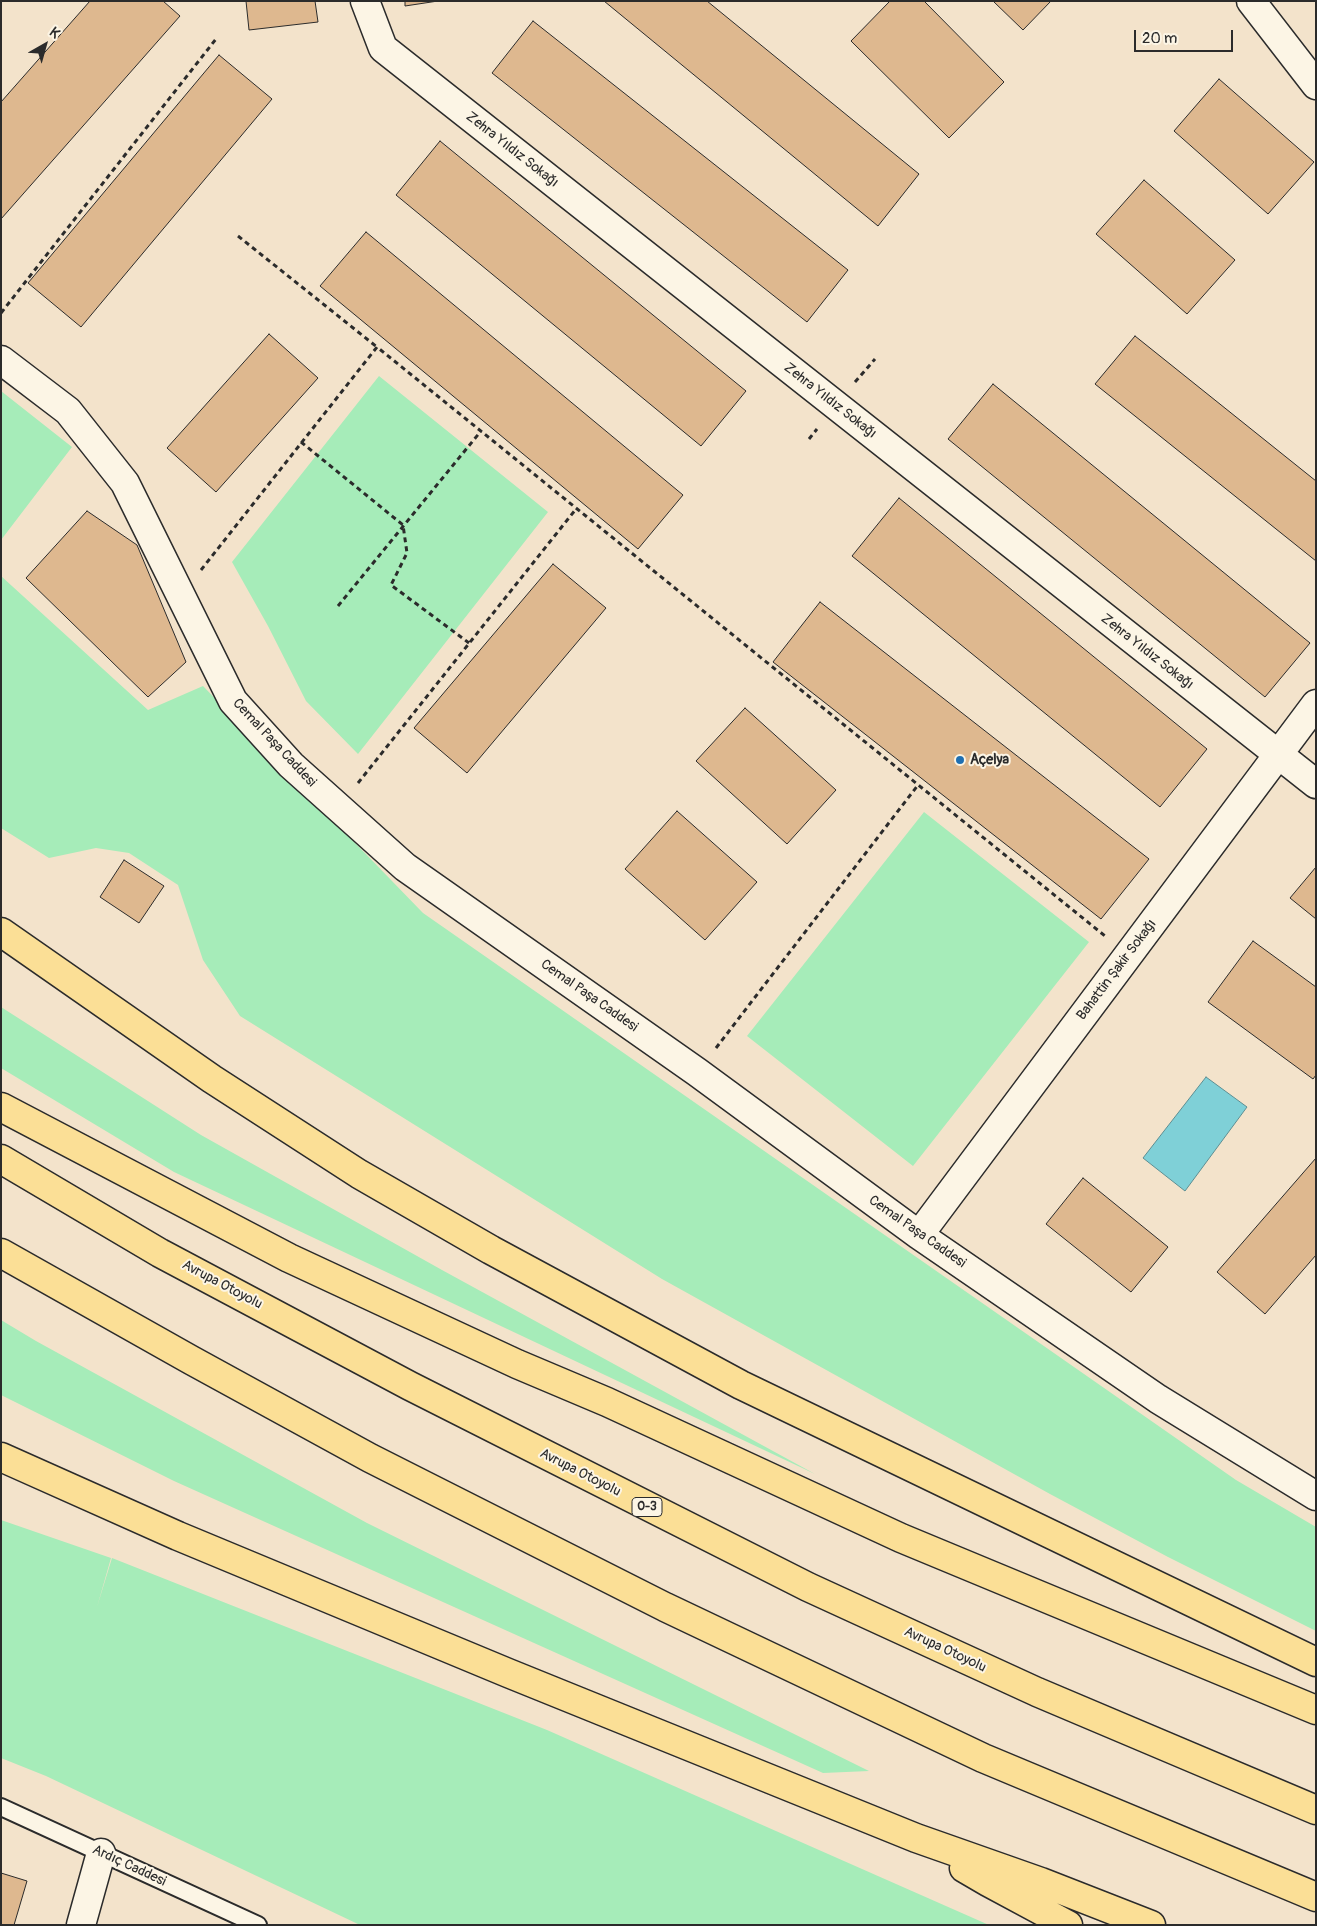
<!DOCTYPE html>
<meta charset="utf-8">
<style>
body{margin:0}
#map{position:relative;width:1317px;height:1926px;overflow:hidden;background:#f3e3cb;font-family:Pangolin,sans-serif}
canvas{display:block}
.frame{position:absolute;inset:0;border:2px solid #2b2b2b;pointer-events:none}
.north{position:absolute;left:20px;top:20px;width:50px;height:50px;-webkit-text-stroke:4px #fcf5e5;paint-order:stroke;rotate:38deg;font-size:14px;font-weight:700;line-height:20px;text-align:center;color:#2b2b2b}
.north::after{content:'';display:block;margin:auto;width:18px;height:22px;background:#2b2b2b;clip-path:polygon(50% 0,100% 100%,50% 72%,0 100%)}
.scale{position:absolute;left:1134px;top:30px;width:99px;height:22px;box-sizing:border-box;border:2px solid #2b2b2b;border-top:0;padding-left:6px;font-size:15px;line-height:18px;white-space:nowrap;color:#2b2b2b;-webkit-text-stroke:4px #fcf5e5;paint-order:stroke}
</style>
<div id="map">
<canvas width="1317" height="1926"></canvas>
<div class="frame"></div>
<div class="north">K</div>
<div class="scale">20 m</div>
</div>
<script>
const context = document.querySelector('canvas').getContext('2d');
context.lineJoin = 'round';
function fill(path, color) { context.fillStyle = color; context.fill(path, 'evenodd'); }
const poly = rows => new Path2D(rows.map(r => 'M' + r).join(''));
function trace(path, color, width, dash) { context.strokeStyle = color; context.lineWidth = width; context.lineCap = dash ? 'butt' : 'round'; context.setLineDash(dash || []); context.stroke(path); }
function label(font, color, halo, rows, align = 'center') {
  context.font = font + ' Pangolin,sans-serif'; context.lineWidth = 4; context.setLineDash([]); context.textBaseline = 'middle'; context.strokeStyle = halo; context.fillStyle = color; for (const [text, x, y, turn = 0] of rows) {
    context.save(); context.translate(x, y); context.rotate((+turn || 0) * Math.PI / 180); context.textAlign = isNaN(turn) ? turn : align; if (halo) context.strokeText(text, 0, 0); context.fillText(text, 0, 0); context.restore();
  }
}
fill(poly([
 [379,376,548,512,358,754,306,701,268,626,232,562],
 [1,391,72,447,1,540],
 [1,576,148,710,203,686,423,913,1236,1480,1316,1527,1316,1631,1168,1557,1050,1494,662,1279,240,1016,203,960,178,885,129,853,96,848,49,858,1,828],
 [924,812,1089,942,913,1166,747,1036],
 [1,1007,201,1135,442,1270,815,1474,174,1172,1,1068],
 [1,1320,36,1341,367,1523,869,1771,823,1773,174,1481,1,1395],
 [1,1520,111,1558,97,1607,112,1558,547,1730,989,1925,360,1925,46,1776,1,1758]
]), '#a6ecb9');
const water = poly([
 [1206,1077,1247,1107,1185,1191,1143,1158,1206,1077]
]);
fill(water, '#7fd0d7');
trace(water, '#5d8e92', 1);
const building = poly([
 [90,1,163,1,180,16,1,219,1,102,90,1],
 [246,1,315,1,318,22,249,30,246,1],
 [405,1,438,1,405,6,405,1],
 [604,1,707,1,919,174,878,226,604,1],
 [890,1,924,1,1004,82,949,138,851,41,890,1],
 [993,1,1051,1,1023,30,993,1],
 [533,21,848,270,807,322,492,73,533,21],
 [219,55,272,99,81,327,28,283,219,55],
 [1219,79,1314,162,1268,214,1174,131,1219,79],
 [440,141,746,391,701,446,396,195,440,141],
 [1144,180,1235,260,1187,314,1096,234,1144,180],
 [366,232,683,495,638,549,320,286,366,232],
 [269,334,318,378,216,492,167,448,269,334],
 [1135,336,1316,481,1316,561,1095,384,1135,336],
 [993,384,1310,643,1265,697,948,439,993,384],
 [899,498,1207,749,1160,807,852,556,899,498],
 [87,511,137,545,186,662,148,697,26,578,87,511],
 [553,564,606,608,467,773,414,728,553,564],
 [820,602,1149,859,1101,919,773,662,820,602],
 [745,708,836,790,787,844,696,761,745,708],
 [677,811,757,882,705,940,625,869,677,811],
 [124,860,164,886,139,923,100,897,124,860],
 [1316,867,1316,919,1290,898,1316,867],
 [1253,941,1316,987,1316,1075,1313,1079,1208,1002,1253,941],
 [1316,1158,1316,1255,1265,1314,1217,1272,1316,1158],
 [1083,1178,1168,1247,1131,1292,1046,1224,1083,1178],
 [1,1873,27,1881,14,1925,1,1925,1,1873]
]);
fill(building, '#deb88f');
trace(building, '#2b2b2b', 1);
const service = poly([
 [1,1807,258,1925]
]);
const minor = poly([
 [365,1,383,48,1316,784],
 [1251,1,1316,85],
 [1,360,68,411,125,483,233,701,291,765,405,867,697,1072,919,1235,1158,1399,1316,1496],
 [919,1235,1316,704],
 [81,1925,101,1853]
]);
const motorway = poly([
 [1,932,212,1079,359,1174,491,1250,741,1385,1316,1662],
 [1,1107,289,1258,517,1364,607,1402,901,1538,1316,1710],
 [1,1159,160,1253,410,1386,808,1587,1037,1692,1316,1810],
 [1,1253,191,1360,370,1458,665,1607,983,1758,1316,1897],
 [1,1457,178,1536,508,1673,916,1838,1041,1882,1151,1925],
 [964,1868,988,1882,1068,1925]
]);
trace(service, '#2b2b2b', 20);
trace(minor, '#2b2b2b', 31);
trace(motorway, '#2b2b2b', 31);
trace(poly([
 [238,236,377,347],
 [1,313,216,39],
 [855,382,875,359],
 [809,439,817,429],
 [301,442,403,525,407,553,391,585,469,643],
 [201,570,377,347,1105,936],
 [338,606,481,431],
 [358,783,576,509],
 [716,1048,918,785]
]), '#2b2b2b', 3, [5, 4]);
trace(service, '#fcf5e5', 16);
trace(minor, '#fcf5e5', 28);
trace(motorway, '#fbdf96', 28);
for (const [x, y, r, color] of [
 [960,760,5,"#1f6fb2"]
]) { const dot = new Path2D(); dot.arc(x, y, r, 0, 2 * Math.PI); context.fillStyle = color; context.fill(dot); trace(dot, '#fcf5e5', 2); }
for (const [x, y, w] of [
 [647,1507,30]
]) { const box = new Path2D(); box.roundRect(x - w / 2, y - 9.5, w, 19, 4); context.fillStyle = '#fcf5e5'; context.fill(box); trace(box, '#2b2b2b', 1); }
label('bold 12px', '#2b2b2b', null, [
 ["O-3",647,1507]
]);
label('14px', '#2b2b2b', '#fcf5e5', [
 ["Zehra Yıldız Sokağı",512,150,38],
 ["Zehra Yıldız Sokağı",830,401,38],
 ["Zehra Yıldız Sokağı",1147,652,38],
 ["Cemal Paşa Caddesi",274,743,47],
 ["Bahattin Şakir Sokağı",1117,970,-53],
 ["Cemal Paşa Caddesi",589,996,35],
 ["Cemal Paşa Caddesi",917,1232,35],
 ["Avrupa Otoyolu",222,1285,28],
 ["Avrupa Otoyolu",580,1473,27],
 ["Avrupa Otoyolu",945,1650,25],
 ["Ardıç Caddesi",129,1866,25]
]);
label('bold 14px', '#2b2b2b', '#fcf5e5', [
 ["Açelya",970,760]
], 'left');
</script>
